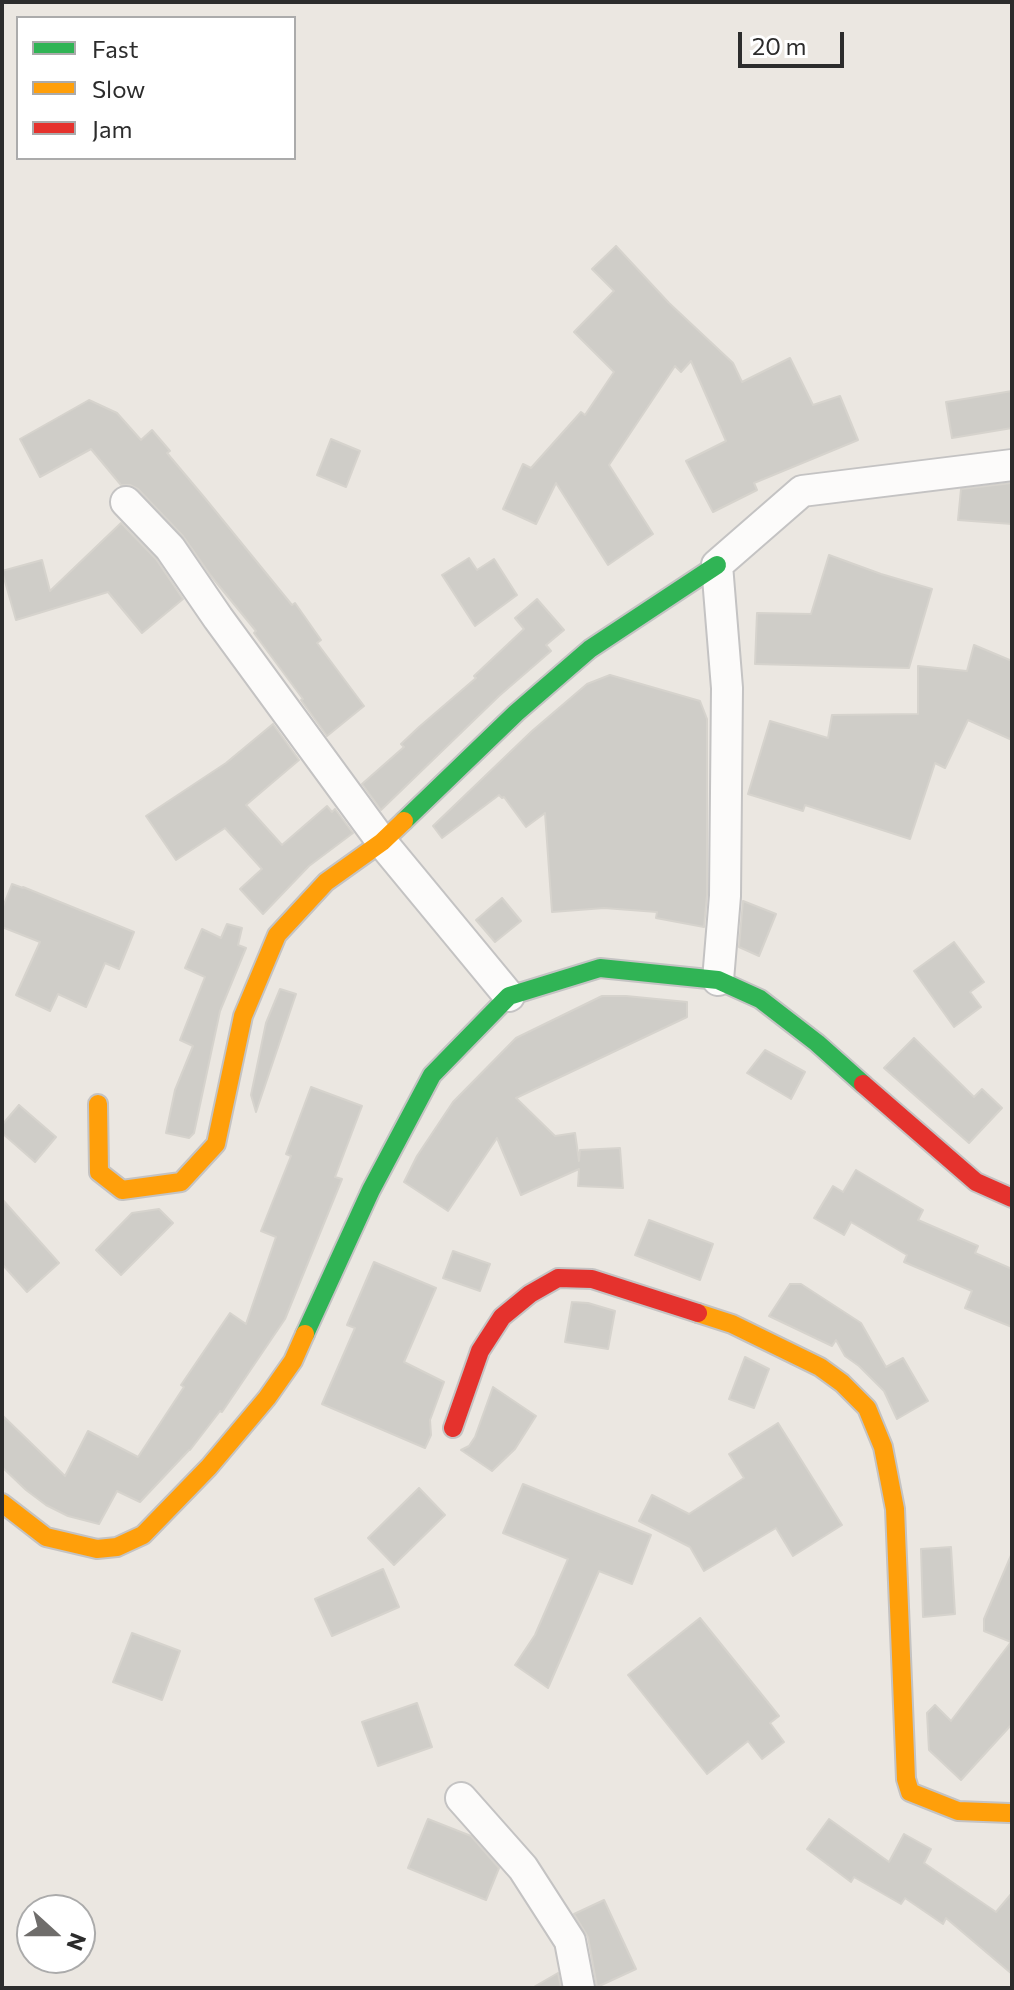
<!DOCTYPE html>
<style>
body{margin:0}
#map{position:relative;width:1014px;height:1990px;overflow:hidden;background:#ebe7e1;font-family:Commissioner,sans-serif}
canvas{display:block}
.frame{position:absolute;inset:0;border:4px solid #2c2c2c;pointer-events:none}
.legend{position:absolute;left:16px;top:16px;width:280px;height:144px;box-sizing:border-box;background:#fff;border:2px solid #ababab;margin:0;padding:10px 14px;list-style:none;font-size:24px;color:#2c2c2c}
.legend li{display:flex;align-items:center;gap:16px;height:40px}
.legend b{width:40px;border:2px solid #ababab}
.north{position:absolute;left:16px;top:1894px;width:80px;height:80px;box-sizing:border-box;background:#fff;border:2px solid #ababab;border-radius:50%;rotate:111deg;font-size:22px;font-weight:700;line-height:32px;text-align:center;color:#2c2c2c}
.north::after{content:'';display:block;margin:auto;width:28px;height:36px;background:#6f6d6b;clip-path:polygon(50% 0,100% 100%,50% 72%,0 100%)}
.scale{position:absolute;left:738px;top:32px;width:106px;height:36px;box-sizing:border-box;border:4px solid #2c2c2c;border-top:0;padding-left:10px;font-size:24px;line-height:28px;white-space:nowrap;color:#2c2c2c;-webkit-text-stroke:6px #fff;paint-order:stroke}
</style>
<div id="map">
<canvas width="1014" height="1990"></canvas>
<div class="frame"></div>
<ul class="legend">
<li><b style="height:10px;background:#30b455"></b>Fast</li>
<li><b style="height:10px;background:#ff9f0a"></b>Slow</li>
<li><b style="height:10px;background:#e5322d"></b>Jam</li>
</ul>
<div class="north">N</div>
<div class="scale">20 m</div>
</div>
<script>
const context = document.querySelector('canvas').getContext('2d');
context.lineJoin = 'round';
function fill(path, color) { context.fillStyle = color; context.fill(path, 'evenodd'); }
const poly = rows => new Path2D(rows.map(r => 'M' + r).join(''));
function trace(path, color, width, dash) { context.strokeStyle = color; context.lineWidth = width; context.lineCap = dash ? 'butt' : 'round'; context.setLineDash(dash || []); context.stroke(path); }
const building = poly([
 [616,246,669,303,733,363,742,382,790,358,813,405,840,396,858,440,754,483,757,490,713,512,686,461,726,441,691,361,681,372,675,366,609,465,653,534,608,565,556,483,536,524,503,509,523,464,531,468,581,412,585,415,614,372,574,332,614,291,592,269,616,246],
 [1012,391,1012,428,952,438,946,402,1012,391],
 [89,400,117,413,141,440,152,430,170,451,167,453,204,497,292,605,295,603,321,640,317,643,364,706,327,736,301,700,303,699,254,633,256,631,211,576,183,536,138,489,130,485,121,485,91,449,40,477,20,439,89,400],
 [331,439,360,451,346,487,317,475,331,439],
 [1012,483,1012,524,958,520,961,489,1012,483],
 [121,523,156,559,183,599,142,633,108,592,16,620,2,571,42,560,50,591,121,523],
 [829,555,881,574,932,589,909,668,755,664,757,613,811,614,829,555],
 [469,558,477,570,494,559,517,595,475,626,442,575,469,558],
 [537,599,564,630,546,645,551,651,499,696,381,810,362,784,404,747,401,744,419,727,476,678,474,676,524,629,515,618,537,599],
 [974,645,1012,661,1012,740,968,720,945,768,935,763,910,839,805,805,803,811,748,794,770,721,828,738,832,715,918,714,918,666,967,671,974,645],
 [610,675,700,701,707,719,707,895,704,927,656,918,657,912,604,908,552,912,545,813,526,827,504,797,502,798,499,795,442,838,433,826,532,731,587,684,610,675],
 [273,724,299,760,246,805,282,845,327,806,332,812,335,809,353,833,309,866,263,914,240,889,262,869,225,828,176,860,146,816,226,763,273,724],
 [12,884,23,888,23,887,134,932,119,969,105,963,86,1007,58,994,50,1011,16,995,40,942,2,927,2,909,12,884],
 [502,898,521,921,495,942,476,920,502,898],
 [743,901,776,914,759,956,739,947,743,901],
 [227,924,242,928,238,945,246,948,220,1011,194,1133,189,1138,166,1133,175,1090,193,1046,180,1040,205,977,185,968,202,929,221,938,227,924],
 [954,942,984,982,970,992,981,1007,954,1027,914,971,954,942],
 [280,989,296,994,256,1112,251,1095,266,1023,280,989],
 [602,996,626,996,687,1002,687,1017,516,1098,555,1136,575,1133,579,1161,580,1150,620,1148,623,1188,578,1186,579,1169,521,1195,497,1138,448,1211,404,1182,417,1156,453,1102,516,1038,602,996],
 [914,1038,974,1097,982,1089,1002,1108,969,1143,884,1068,914,1038],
 [765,1050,805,1072,791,1099,747,1073,765,1050],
 [311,1087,362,1106,335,1177,342,1179,285,1319,222,1412,220,1411,190,1450,189,1450,140,1502,117,1491,99,1524,68,1516,46,1505,26,1490,2,1467,2,1415,65,1476,88,1431,138,1457,184,1387,181,1385,230,1313,246,1324,276,1237,261,1231,291,1156,286,1154,311,1087],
 [19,1105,56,1137,35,1162,2,1133,2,1125,19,1105],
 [856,1170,923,1210,918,1220,978,1246,975,1253,1012,1269,1012,1327,965,1308,972,1291,904,1262,907,1255,851,1222,844,1235,814,1218,833,1186,843,1192,856,1170],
 [2,1199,59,1263,27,1292,2,1264,2,1199],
 [159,1209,173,1223,121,1275,96,1250,132,1213,159,1209],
 [649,1220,713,1244,700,1280,635,1255,649,1220],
 [453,1251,490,1264,480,1291,443,1278,453,1251],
 [374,1262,436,1288,404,1362,444,1382,430,1420,431,1435,425,1448,322,1404,355,1328,347,1325,374,1262],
 [790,1284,801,1284,861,1323,886,1367,903,1358,928,1401,897,1419,884,1391,859,1366,845,1356,836,1340,832,1346,769,1316,790,1284],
 [572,1302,588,1303,615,1311,608,1349,565,1342,572,1302],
 [745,1357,769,1369,754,1408,729,1399,745,1357],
 [493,1387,536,1416,515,1449,492,1471,461,1450,469,1446,475,1437,493,1387],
 [778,1423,842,1525,793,1556,776,1528,704,1571,690,1547,639,1521,652,1495,689,1514,744,1478,729,1454,778,1423],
 [523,1484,651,1535,632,1584,599,1571,548,1688,515,1665,535,1635,568,1559,503,1533,523,1484],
 [419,1488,445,1515,394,1565,368,1538,419,1488],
 [951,1547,955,1614,923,1617,921,1549,951,1547],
 [1012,1553,1012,1724,961,1780,929,1750,927,1713,935,1705,951,1721,1011,1642,984,1631,984,1619,1012,1553],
 [383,1569,399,1607,332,1636,315,1599,383,1569],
 [700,1618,779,1716,770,1723,784,1742,762,1759,748,1741,707,1774,628,1675,700,1618],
 [132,1633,180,1651,162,1700,113,1682,132,1633],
 [417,1703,432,1747,378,1766,362,1722,417,1703],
 [428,1819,471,1836,499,1868,486,1900,408,1868,428,1819],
 [829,1819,889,1862,904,1834,931,1849,924,1863,996,1912,1012,1893,1012,1974,946,1918,943,1924,905,1898,901,1904,854,1877,851,1882,807,1849,829,1819],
 [604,1900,636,1969,597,1987,588,1937,574,1914,604,1900],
 [558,1973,561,1988,532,1988,558,1973]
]);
fill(building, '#cfcdc8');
trace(building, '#d6d3cd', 2);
const street = poly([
 [126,502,170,548,218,618,385,846,509,996],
 [718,980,725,896,727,688,717,565,802,491,1012,465],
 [461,1798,523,1868,570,1941,579,1988]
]);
const fast = poly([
 [404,821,516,713,590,649,717,565],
 [305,1334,371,1190,432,1075,509,996,600,968,718,980,760,999,817,1043,863,1084]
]);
const slow = poly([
 [98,1104,99,1172,122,1190,181,1182,216,1144,243,1016,277,935,326,882,382,842,404,821],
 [698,1313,732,1324,820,1367,842,1383,867,1408,883,1447,895,1509,906,1779,910,1792,958,1811,1009,1813],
 [2,1503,46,1537,97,1549,117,1547,143,1535,209,1467,267,1398,293,1361,305,1334]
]);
const jam = poly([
 [863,1084,976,1182,1012,1198],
 [453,1428,480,1351,502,1317,530,1294,558,1278,592,1279,698,1313]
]);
trace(street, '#c4c3c3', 34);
trace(fast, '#c4c3c3', 22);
trace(slow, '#c4c3c3', 22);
trace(jam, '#c4c3c3', 22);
trace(street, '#fcfbfa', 30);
trace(fast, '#30b455', 18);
trace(slow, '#ff9f0a', 18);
trace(jam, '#e5322d', 18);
</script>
